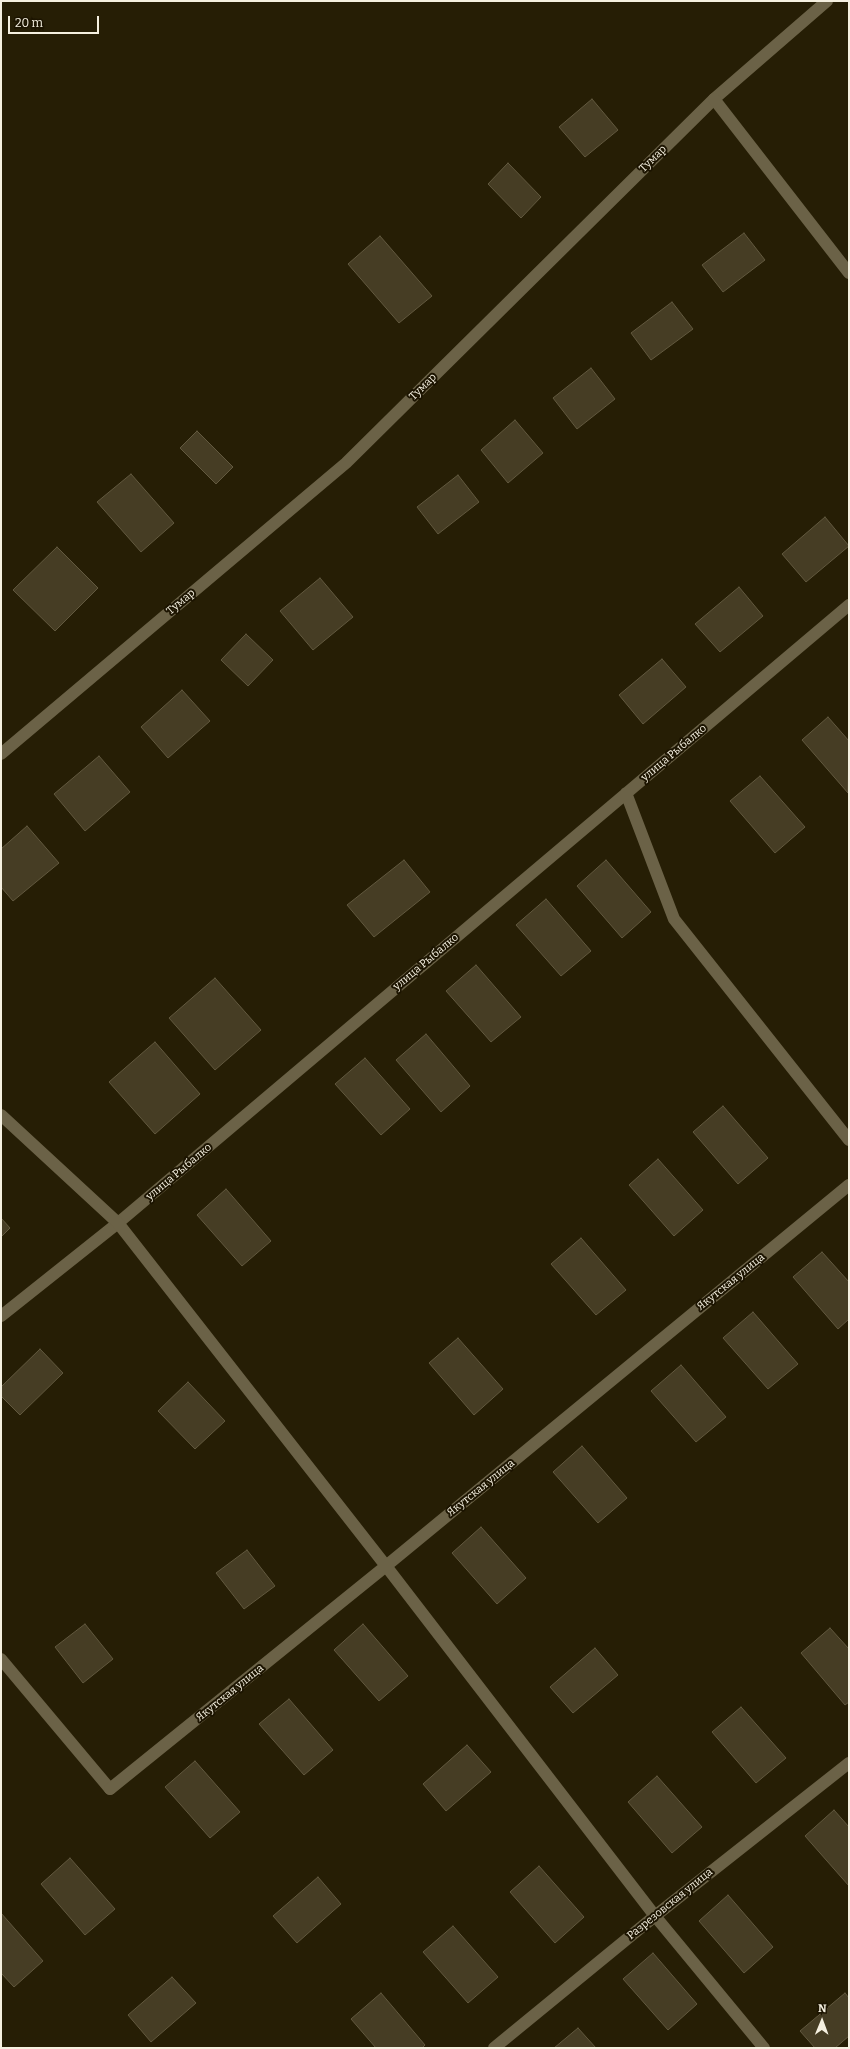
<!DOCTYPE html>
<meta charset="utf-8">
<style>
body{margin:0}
#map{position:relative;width:850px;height:2049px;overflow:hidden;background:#261e05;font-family:Bitter,serif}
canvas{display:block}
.frame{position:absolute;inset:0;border:2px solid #f5f0e0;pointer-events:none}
.north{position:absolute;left:802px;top:2001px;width:40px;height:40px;-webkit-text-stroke:3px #1c1400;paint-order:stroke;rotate:1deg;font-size:11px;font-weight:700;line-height:16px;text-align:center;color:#f5f0e0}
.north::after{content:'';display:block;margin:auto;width:14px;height:18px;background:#f5f0e0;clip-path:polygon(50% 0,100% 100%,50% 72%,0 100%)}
.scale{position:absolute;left:8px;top:16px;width:91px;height:18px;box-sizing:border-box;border:2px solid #f5f0e0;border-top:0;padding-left:5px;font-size:12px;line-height:14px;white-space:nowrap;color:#f5f0e0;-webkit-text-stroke:3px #1c1400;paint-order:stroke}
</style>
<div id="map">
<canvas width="850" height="2049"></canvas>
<div class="frame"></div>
<div class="north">N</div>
<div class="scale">20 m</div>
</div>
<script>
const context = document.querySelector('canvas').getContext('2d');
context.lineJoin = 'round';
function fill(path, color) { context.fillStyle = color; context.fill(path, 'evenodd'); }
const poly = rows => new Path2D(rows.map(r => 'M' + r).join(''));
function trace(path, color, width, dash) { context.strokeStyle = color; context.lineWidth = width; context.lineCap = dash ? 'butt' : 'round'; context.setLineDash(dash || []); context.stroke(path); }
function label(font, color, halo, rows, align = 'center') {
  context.font = font + ' Bitter,serif'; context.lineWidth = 4; context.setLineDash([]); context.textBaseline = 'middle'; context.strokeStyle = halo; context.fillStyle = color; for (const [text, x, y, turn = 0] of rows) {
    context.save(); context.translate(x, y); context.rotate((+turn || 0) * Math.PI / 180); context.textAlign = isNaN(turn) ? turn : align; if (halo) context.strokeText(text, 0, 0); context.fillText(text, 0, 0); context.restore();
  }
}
const building = poly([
 [592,99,618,130,585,157,559,127,592,99],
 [508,163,541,197,521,218,488,184,508,163],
 [744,233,765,260,723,292,702,265,744,233],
 [380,236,432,296,399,323,348,264,380,236],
 [672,302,693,329,651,360,631,333,672,302],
 [591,368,615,399,577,429,553,398,591,368],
 [515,420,543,453,508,483,481,450,515,420],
 [197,431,233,467,216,484,180,448,197,431],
 [131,474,174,523,141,552,97,502,131,474],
 [458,475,479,502,438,534,417,507,458,475],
 [825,517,849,546,806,582,782,554,825,517],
 [57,547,98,588,55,631,13,590,57,547],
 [320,578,353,617,313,650,280,611,320,578],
 [739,587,763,616,720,652,695,624,739,587],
 [246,634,273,660,248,686,221,660,246,634],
 [662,659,686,687,643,724,619,695,662,659],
 [182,690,210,721,168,758,141,727,182,690],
 [828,717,849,741,848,793,802,740,828,717],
 [99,756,130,792,85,831,54,794,99,756],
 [760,776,805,827,775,853,730,801,760,776],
 [27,826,59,863,13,901,1,887,1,849,27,826],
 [404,860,430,892,374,937,347,905,404,860],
 [606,860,651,912,622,938,577,886,606,860],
 [546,899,591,951,561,976,516,925,546,899],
 [476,965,521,1017,491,1042,446,991,476,965],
 [215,978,261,1030,215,1070,169,1018,215,978],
 [426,1034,470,1086,441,1112,396,1060,426,1034],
 [155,1042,200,1094,155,1134,109,1082,155,1042],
 [365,1058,410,1109,381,1135,335,1084,365,1058],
 [723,1106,768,1158,738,1184,693,1132,723,1106],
 [658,1159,703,1210,674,1236,629,1185,658,1159],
 [226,1189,271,1241,242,1266,197,1215,226,1189],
 [1,1218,10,1228,1,1237,1,1218],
 [581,1238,626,1290,596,1315,551,1264,581,1238],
 [822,1252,849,1282,849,1319,838,1329,793,1277,822,1252],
 [753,1312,798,1364,768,1389,723,1338,753,1312],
 [458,1338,503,1389,474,1415,429,1363,458,1338],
 [40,1349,63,1373,20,1415,1,1396,1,1387,40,1349],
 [681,1365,726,1417,696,1442,651,1391,681,1365],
 [188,1382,225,1421,195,1449,158,1411,188,1382],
 [582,1446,627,1498,598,1523,553,1472,582,1446],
 [481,1527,526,1578,497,1604,452,1553,481,1527],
 [247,1550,275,1586,244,1609,216,1573,247,1550],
 [85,1624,113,1659,83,1683,55,1647,85,1624],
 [363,1624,408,1676,379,1701,334,1650,363,1624],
 [830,1628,849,1649,849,1702,845,1705,801,1653,830,1628],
 [595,1648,618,1675,573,1713,550,1687,595,1648],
 [289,1699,333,1750,304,1775,259,1724,289,1699],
 [741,1707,786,1758,756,1783,712,1732,741,1707],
 [467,1745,491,1772,446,1811,423,1784,467,1745],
 [195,1761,240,1812,210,1838,165,1787,195,1761],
 [657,1776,702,1827,672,1853,628,1802,657,1776],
 [834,1810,849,1827,849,1886,805,1836,834,1810],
 [70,1858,115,1909,85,1935,41,1884,70,1858],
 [539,1866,584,1917,555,1943,510,1892,539,1866],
 [318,1877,341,1904,297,1943,273,1916,318,1877],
 [728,1895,773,1947,744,1973,699,1921,728,1895],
 [1,1913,43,1961,14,1987,1,1973,1,1913],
 [453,1926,498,1977,468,2003,423,1952,453,1926],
 [653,1953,697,2004,668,2030,623,1979,653,1953],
 [172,1977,196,2003,151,2042,128,2015,172,1977],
 [381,1993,425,2045,422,2048,376,2048,351,2019,381,1993],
 [845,1993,849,1998,849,2036,835,2048,815,2048,800,2031,845,1993],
 [578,2028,596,2048,554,2048,578,2028]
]);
fill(building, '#463d24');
trace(building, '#62593f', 1);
trace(poly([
 [1,754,346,463,714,99,827,1],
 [626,793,674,919,849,1140],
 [1,1316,118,1223,849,605],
 [1,1659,110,1789]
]), '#6b6247', 12);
trace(poly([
 [714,99,849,273],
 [1,1115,118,1223,386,1566,655,1916,764,2048],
 [110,1789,386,1566,849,1185],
 [494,2048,655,1916,849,1763]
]), '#6b6247', 12);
label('11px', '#f5f0e0', '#1c1400', [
 ["Тумар",653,159,-45],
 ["Тумар",423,387,-45],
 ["Тумар",181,602,-40],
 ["улица Рыбалко",674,753,-40],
 ["улица Рыбалко",426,962,-40],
 ["улица Рыбалко",179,1172,-40],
 ["Якутская улица",731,1282,-39],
 ["Якутская улица",481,1488,-39],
 ["Якутская улица",230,1693,-39],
 ["Разрезовская улица",670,1904,-39]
]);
</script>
